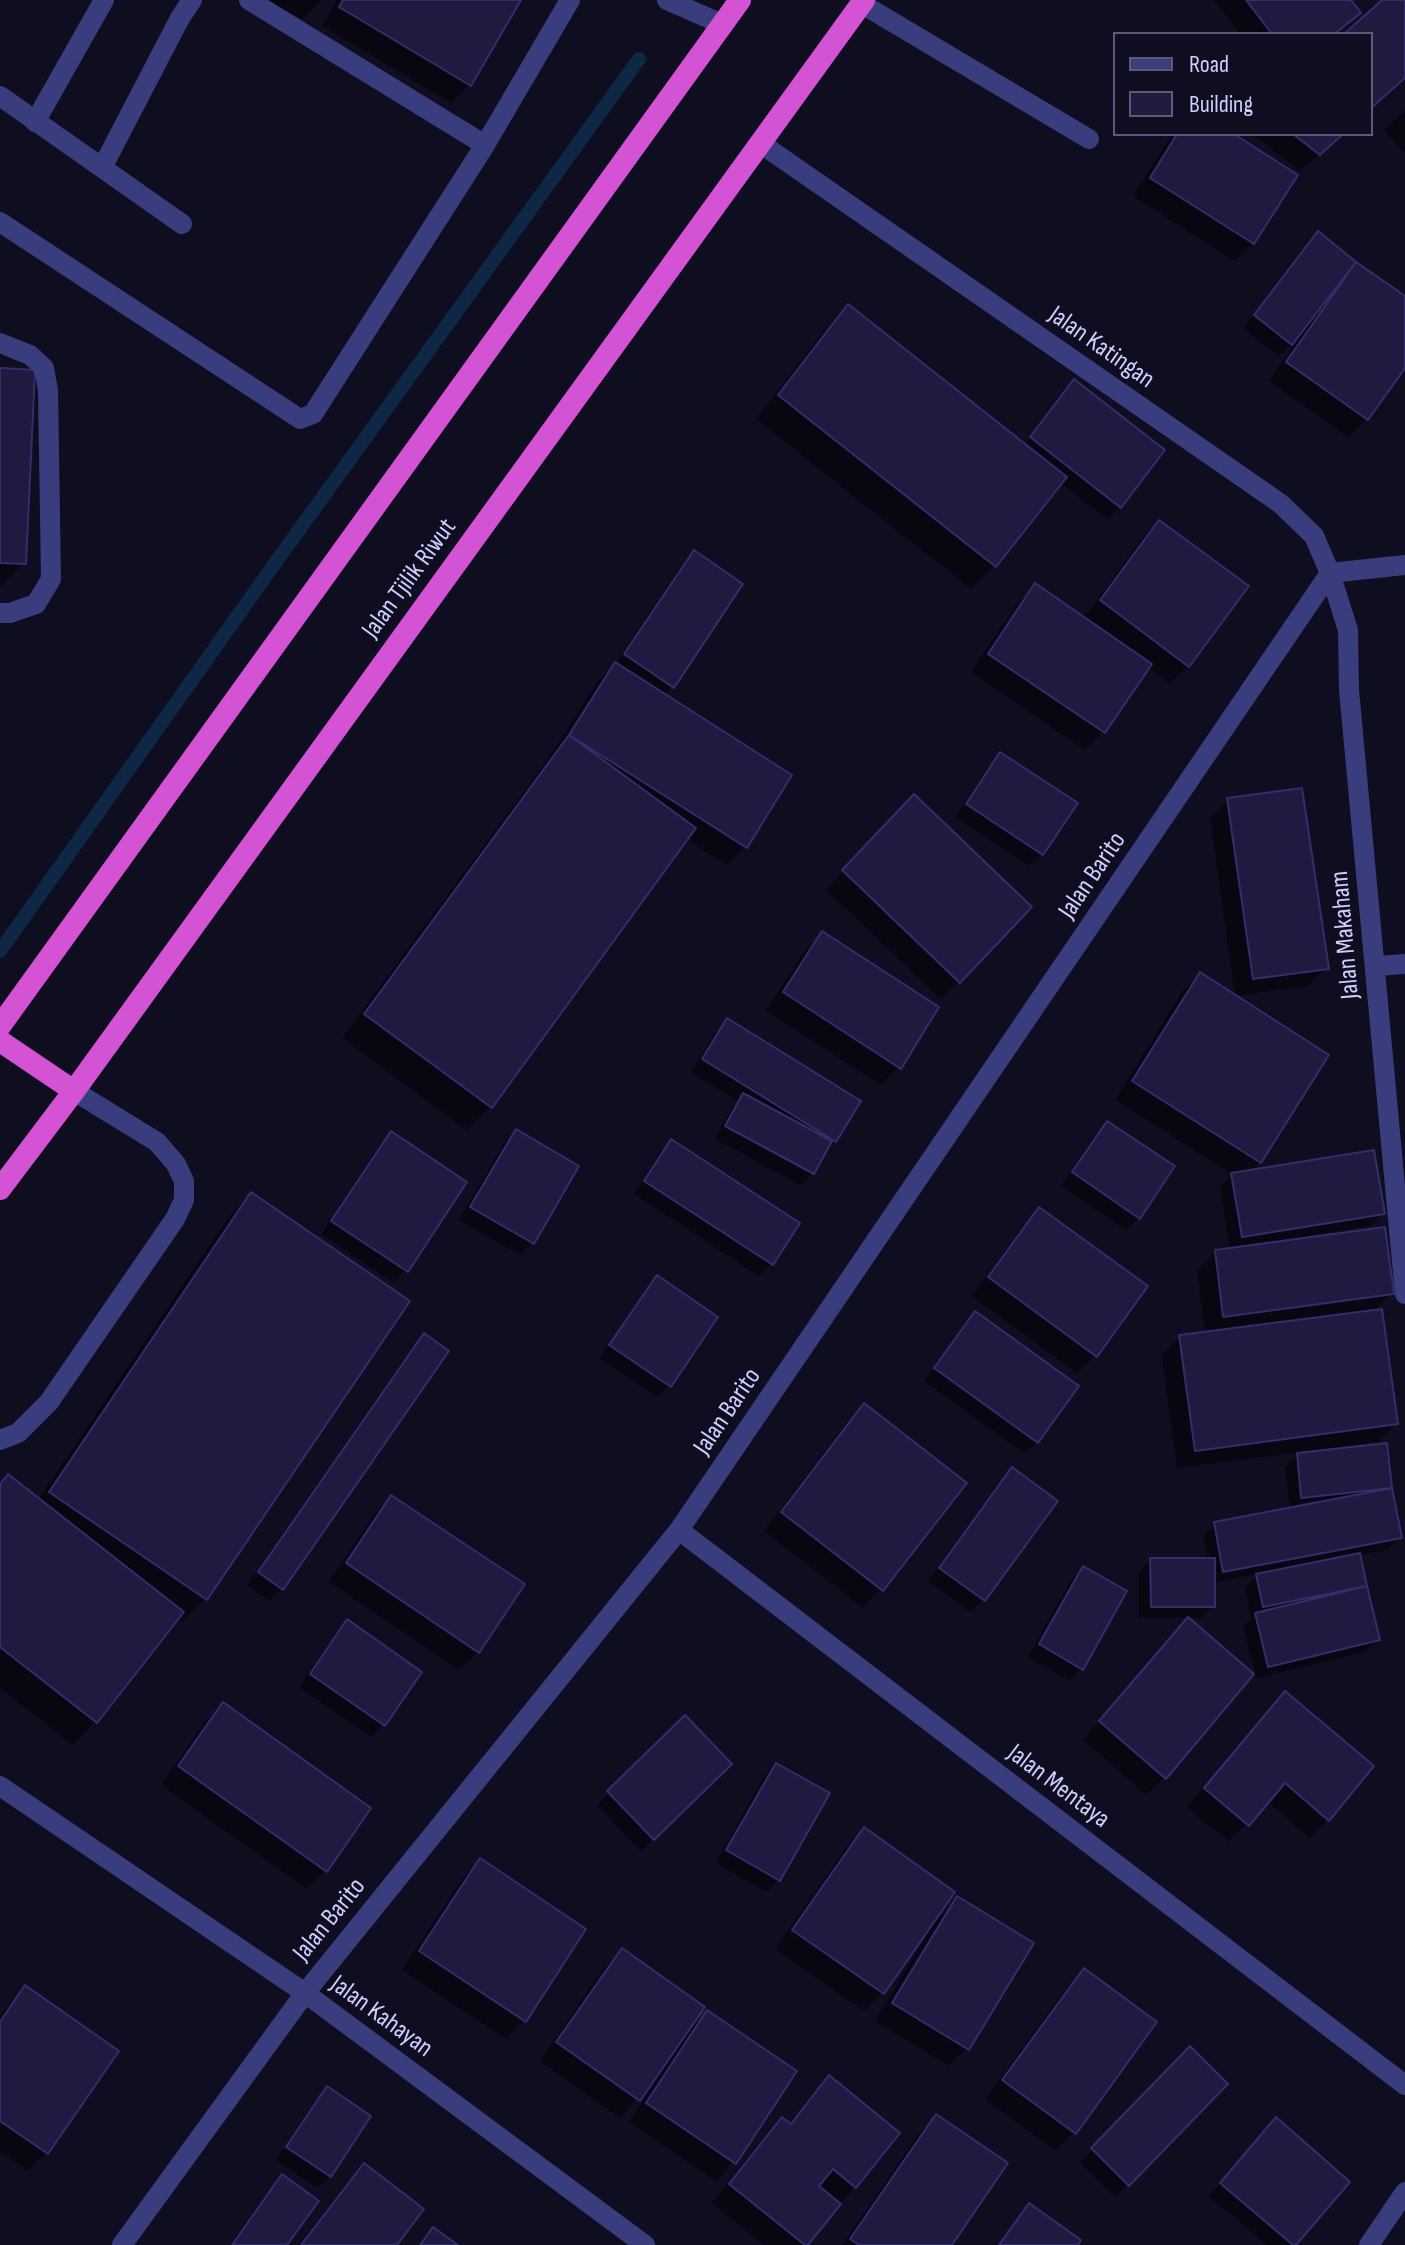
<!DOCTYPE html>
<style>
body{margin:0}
#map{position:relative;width:1405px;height:2245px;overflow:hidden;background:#0f0d20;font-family:"Sofia Sans Condensed",sans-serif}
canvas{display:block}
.legend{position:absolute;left:1113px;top:32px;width:260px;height:104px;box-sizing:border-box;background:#0f0d20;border:2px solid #5c5a78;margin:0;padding:10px 14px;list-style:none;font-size:24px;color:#cfcefd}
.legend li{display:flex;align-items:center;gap:16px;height:40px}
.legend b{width:40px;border:2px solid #5c5a78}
</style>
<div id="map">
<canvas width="1405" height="2245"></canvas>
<ul class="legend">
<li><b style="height:10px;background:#3a3d7d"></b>Road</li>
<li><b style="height:22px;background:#1e1a40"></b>Building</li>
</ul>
</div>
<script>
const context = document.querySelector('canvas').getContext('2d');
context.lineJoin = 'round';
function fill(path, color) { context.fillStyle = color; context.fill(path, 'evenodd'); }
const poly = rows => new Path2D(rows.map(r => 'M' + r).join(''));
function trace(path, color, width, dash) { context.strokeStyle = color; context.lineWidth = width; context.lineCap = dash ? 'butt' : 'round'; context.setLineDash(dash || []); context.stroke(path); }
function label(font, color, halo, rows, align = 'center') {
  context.font = font + ' "Sofia Sans Condensed",sans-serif'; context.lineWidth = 7; context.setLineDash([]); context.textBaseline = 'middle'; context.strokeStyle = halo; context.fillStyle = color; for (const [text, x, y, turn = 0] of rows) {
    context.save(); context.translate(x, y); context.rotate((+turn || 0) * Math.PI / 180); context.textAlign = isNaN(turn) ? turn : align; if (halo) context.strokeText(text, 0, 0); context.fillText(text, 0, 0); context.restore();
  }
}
fill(poly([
 [264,0,321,0,302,19],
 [337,0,519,0,469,84,451,103,322,26],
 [1214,0,1349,0,1359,13,1336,34,1240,34],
 [1405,110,1405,154,1384,130],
 [1172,134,1230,134,1253,243,1234,261,1133,196],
 [1252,134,1342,134,1300,171],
 [1318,234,1351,270,1405,299,1405,365,1366,419,1348,437,1269,381,1298,340,1296,339,1279,356,1243,328],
 [849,307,1024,445,1074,382,1120,507,1107,519,1060,482,994,566,971,589,756,419,825,330],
 [0,370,24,563,0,587],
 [1159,522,1188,666,1170,684,1147,667,1103,732,1085,750,971,672,1017,604,1036,586,1083,619,1141,540],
 [694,553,672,687,664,695,745,847,727,865,686,839,490,1107,467,1130,342,1038,551,755,597,682,616,663,682,565],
 [1000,754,1042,854,1029,866,955,817,988,767],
 [1228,800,1327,968,1308,986,1235,996,1210,818],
 [896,815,959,981,941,999,826,890],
 [822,933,899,1067,881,1085,766,1011,804,952],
 [1200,974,1327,1055,1260,1162,1250,1172,1383,1214,1371,1226,1313,1235,1313,1239,1392,1293,1373,1312,1396,1424,1378,1442,1356,1445,1357,1449,1385,1445,1399,1538,1387,1550,1359,1555,1378,1640,1365,1652,1256,1678,1243,1627,1251,1619,1245,1588,1258,1574,1213,1583,1213,1606,1201,1618,1139,1618,1139,1572,1151,1560,1207,1560,1203,1536,1215,1524,1290,1510,1285,1467,1301,1452,1177,1468,1162,1356,1180,1337,1205,1334,1197,1270,1216,1252,1230,1250,1220,1187,1232,1174,1115,1100,1182,992],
 [728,1021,858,1102,812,1173,800,1185,715,1139,731,1108,738,1101,691,1072,715,1033],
 [1108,1123,1139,1218,1126,1230,1061,1186,1095,1135],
 [516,1131,532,1243,520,1255,459,1220,504,1143],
 [391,1133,406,1270,394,1283,321,1234,379,1146],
 [671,1141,771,1264,759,1276,634,1194,659,1154],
 [251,1195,407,1301,205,1599,182,1622,176,1618,95,1722,72,1745,0,1688,0,1485,38,1500,228,1218],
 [1040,1210,1095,1355,1077,1373,972,1296,1022,1228],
 [658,1278,669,1385,657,1397,599,1358,645,1290],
 [975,1313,1037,1442,1025,1454,924,1381,963,1325],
 [424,1336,447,1352,281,1589,269,1601,247,1585,412,1348],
 [865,1406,881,1589,863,1608,764,1531,846,1424],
 [1012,1469,984,1600,971,1612,928,1581,1000,1482],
 [391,1498,478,1652,459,1670,329,1582,373,1516],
 [1083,1568,1082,1668,1070,1681,1028,1657,1071,1580],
 [1188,1620,1165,1777,1147,1795,1083,1740],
 [348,1622,419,1672,383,1725,371,1737,299,1687,335,1634],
 [1285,1694,1328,1820,1310,1838,1267,1801,1229,1842,1187,1807],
 [223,1704,325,1871,307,1889,161,1785,205,1722],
 [685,1718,730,1764,641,1851,597,1805],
 [776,1765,779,1879,766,1892,716,1863,764,1777],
 [864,1830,882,1993,864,2011,775,1949,846,1848],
 [480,1861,524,2020,506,2039,402,1970,462,1879],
 [957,1899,967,2048,949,2066,875,2021,936,1920],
 [622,1950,690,2029,707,2013,734,2162,716,2181,629,2122,652,2086,649,2084,620,2118,540,2061,604,1968],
 [1084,1971,1074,2133,1056,2151,985,2099,1066,1989],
 [25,1988,116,2051,46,2153,28,2171,0,2152,0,2015],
 [1190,2049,1226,2084,1115,2197,1080,2162],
 [829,2078,898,2134,806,2245,764,2245,712,2203,764,2138,782,2120,788,2125],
 [327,2088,369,2117,329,2176,317,2188,276,2160,315,2101],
 [937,2117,950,2245,842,2245,918,2135],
 [1264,2132,1294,2245,1267,2245,1209,2196],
 [364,2165,394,2245,299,2245,346,2184],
 [282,2177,285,2245,230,2245,270,2189],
 [1029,2206,1075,2245,998,2245]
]), '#0007');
trace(poly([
 [0,951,273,566,639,59]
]), '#0e2744', 14);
const building = poly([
 [343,0,521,0,471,86,339,7,343,0],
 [1246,0,1351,0,1361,13,1334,34,1272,34,1246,0],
 [1382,0,1405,0,1405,78,1371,108,1371,34,1344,34,1382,0],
 [1177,134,1234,134,1298,175,1254,244,1150,178,1177,134],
 [1293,134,1343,134,1320,155,1293,134],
 [1318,231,1356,262,1292,345,1254,315,1318,231],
 [1356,262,1405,296,1405,368,1368,420,1286,362,1356,262],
 [848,304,1067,477,996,567,778,395,848,304],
 [0,368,35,370,26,564,0,563,0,368],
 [1074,379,1165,450,1121,508,1030,437,1074,379],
 [1159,520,1249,586,1189,667,1100,600,1159,520],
 [694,550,743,584,674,688,624,654,694,550],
 [1035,583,1152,664,1105,733,988,654,1035,583],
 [615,662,792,775,747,848,569,735,615,662],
 [569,735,696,828,492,1108,364,1014,569,735],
 [1000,752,1078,803,1043,855,966,804,1000,752],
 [1302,788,1329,969,1253,979,1227,798,1302,788],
 [914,794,1032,907,960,983,842,870,914,794],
 [822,931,939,1007,901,1069,783,992,822,931],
 [1200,972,1329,1055,1261,1163,1132,1081,1200,972],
 [727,1018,861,1101,836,1142,702,1059,727,1018],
 [743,1093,832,1141,814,1174,725,1126,743,1093],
 [1107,1121,1175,1166,1140,1219,1072,1172,1107,1121],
 [516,1129,579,1166,534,1244,470,1207,516,1129],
 [391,1131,467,1182,408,1272,331,1221,391,1131],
 [671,1139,800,1223,773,1265,644,1181,671,1139],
 [1374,1150,1385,1214,1242,1237,1231,1173,1374,1150],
 [251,1192,410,1301,207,1600,49,1492,251,1192],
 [1039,1207,1148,1286,1097,1357,988,1277,1039,1207],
 [1385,1227,1394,1294,1223,1317,1215,1250,1385,1227],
 [657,1275,718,1317,671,1387,609,1345,657,1275],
 [1382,1309,1398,1424,1195,1451,1179,1335,1382,1309],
 [975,1311,1079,1386,1038,1443,934,1368,975,1311],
 [424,1333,449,1351,283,1590,258,1572,424,1333],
 [864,1403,967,1483,883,1591,781,1512,864,1403],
 [1387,1443,1392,1488,1301,1498,1297,1453,1387,1443],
 [1012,1467,1058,1501,985,1601,939,1568,1012,1467],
 [8,1474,184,1612,97,1723,0,1647,0,1484,8,1474],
 [1392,1488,1402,1538,1223,1572,1214,1522,1392,1488],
 [391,1495,525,1584,479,1653,346,1563,391,1495],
 [1360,1553,1367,1586,1263,1607,1256,1574,1360,1553],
 [1150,1558,1215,1558,1215,1607,1151,1607,1150,1558],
 [1083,1566,1127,1591,1083,1670,1039,1644,1083,1566],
 [1367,1586,1380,1640,1268,1667,1255,1613,1367,1586],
 [1188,1617,1254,1674,1166,1779,1099,1721,1188,1617],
 [347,1619,422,1672,385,1726,310,1674,347,1619],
 [1285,1691,1374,1766,1329,1821,1285,1783,1249,1826,1204,1788,1285,1691],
 [223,1702,371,1808,327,1872,178,1766,223,1702],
 [685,1715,732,1764,654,1840,607,1791,685,1715],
 [776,1763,830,1793,780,1881,726,1850,776,1763],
 [864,1827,955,1892,884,1994,792,1930,864,1827],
 [480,1858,586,1929,526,2022,419,1951,480,1858],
 [957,1896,1034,1943,969,2050,892,2003,957,1896],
 [622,1948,705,2007,640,2101,556,2042,622,1948],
 [1084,1968,1157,2022,1076,2134,1002,2080,1084,1968],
 [25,1985,119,2051,48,2154,0,2121,0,2022,25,1985],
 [707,2010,797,2071,736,2164,646,2103,707,2010],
 [1190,2046,1228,2084,1129,2186,1091,2148,1190,2046],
 [829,2075,900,2133,856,2188,833,2169,819,2186,841,2204,808,2245,805,2245,729,2184,782,2117,791,2124,829,2075],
 [327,2086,371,2116,331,2177,286,2147,327,2086],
 [936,2114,1008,2163,952,2245,859,2245,850,2239,936,2114],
 [1276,2117,1350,2182,1296,2245,1293,2245,1220,2183,1276,2117],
 [364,2163,424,2209,397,2245,301,2245,364,2163],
 [282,2174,319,2201,287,2245,232,2245,282,2174],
 [1029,2203,1081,2240,1078,2245,999,2245,1029,2203],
 [433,2227,458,2245,420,2245,433,2227]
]);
fill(building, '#1e1a40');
trace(building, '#342d6b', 2);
trace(poly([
 [249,0,485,145],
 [667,0,722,24],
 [862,4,1089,139],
 [0,96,182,224],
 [35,122,104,0],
 [102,168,180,18,192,0],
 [0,222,300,419,313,414,485,145,570,0],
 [0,343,30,355,44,368,48,390,51,579,36,604,10,613,0,613],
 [1376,966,1405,964],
 [0,1440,18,1433,49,1402,175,1219,184,1200,184,1181,176,1164,157,1142,74,1091]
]), '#3a3d7d', 20);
trace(poly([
 [760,143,1281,504,1314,536,1330,573,1348,630,1349,690,1405,1294],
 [1330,573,1405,565],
 [679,1530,1405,2085],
 [0,1786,305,1993,645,2245],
 [122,2245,305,1993,679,1530,1330,573],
 [1369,2245,1405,2192]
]), '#3a3d7d', 20);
trace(poly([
 [0,1026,740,0],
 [0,1041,74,1091],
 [0,1189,74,1091,864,0]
]), '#d452d4', 22);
label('26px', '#cfcefd', '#0f0d20', [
 ["Jalan Katingan",1101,348,35],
 ["Jalan Tjilik Riwut",410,579,-54],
 ["Jalan Barito",1093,876,-56],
 ["Jalan Makaham",1346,935,-95],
 ["Jalan Barito",728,1412,-56],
 ["Jalan Mentaya",1058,1787,37],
 ["Jalan Barito",330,1920,-51],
 ["Jalan Kahayan",381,2017,36]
]);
</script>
